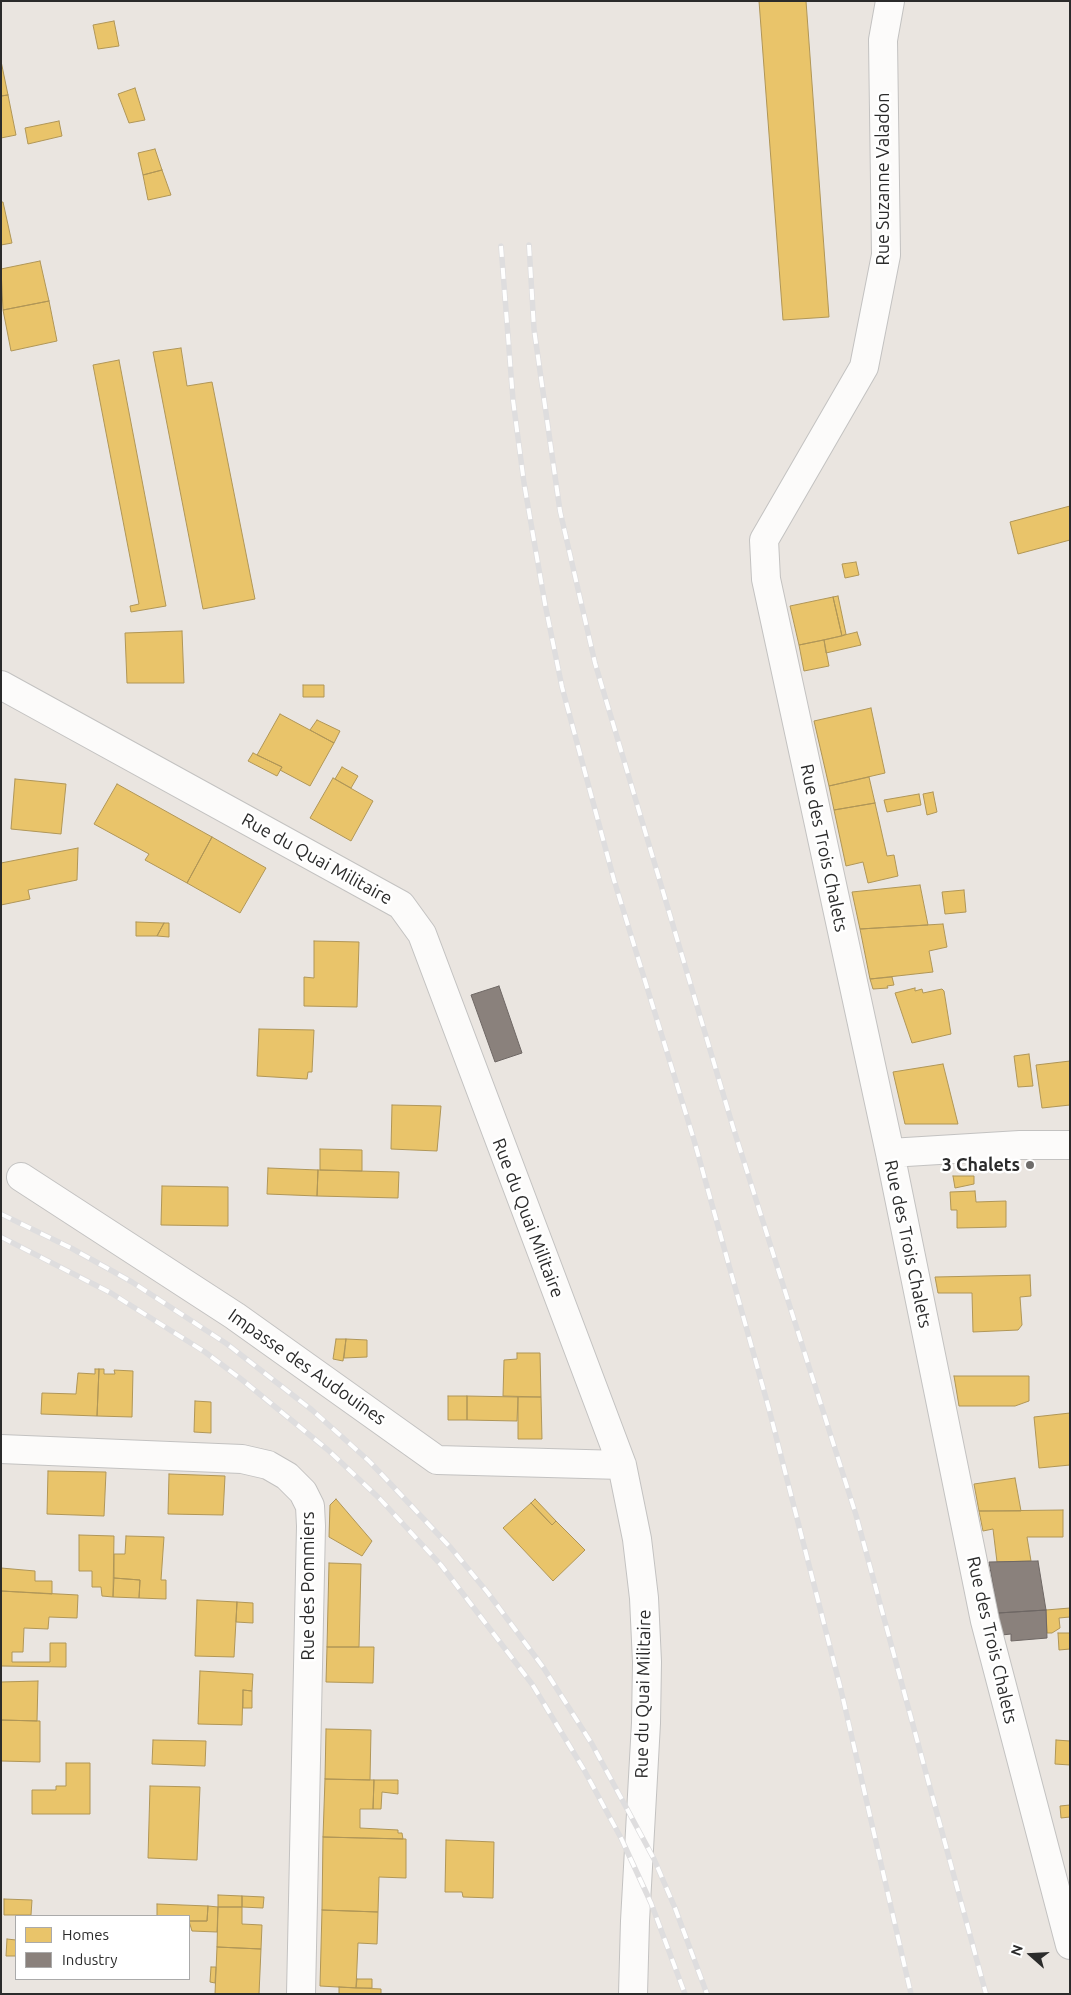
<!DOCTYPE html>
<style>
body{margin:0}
#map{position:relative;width:1071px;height:1995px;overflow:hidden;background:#eae5e0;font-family:Ubuntu,sans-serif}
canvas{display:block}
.frame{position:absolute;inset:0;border:2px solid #2b2b2b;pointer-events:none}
.legend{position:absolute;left:15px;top:1915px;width:175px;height:65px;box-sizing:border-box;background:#fff;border:1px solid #aaa;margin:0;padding:6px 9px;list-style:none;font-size:15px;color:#2b2b2b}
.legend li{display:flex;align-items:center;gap:10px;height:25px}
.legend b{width:25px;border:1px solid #aaa}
.north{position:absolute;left:1006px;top:1930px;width:50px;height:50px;-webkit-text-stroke:4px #fff;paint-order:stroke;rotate:289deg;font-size:14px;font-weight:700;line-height:20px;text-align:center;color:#2b2b2b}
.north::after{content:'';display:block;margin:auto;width:18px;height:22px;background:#2b2b2b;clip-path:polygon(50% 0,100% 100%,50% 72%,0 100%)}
</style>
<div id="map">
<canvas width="1071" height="1995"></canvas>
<div class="frame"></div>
<ul class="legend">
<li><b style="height:14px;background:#e9c46a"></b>Homes</li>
<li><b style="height:14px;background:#8a817c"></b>Industry</li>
</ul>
<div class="north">N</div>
</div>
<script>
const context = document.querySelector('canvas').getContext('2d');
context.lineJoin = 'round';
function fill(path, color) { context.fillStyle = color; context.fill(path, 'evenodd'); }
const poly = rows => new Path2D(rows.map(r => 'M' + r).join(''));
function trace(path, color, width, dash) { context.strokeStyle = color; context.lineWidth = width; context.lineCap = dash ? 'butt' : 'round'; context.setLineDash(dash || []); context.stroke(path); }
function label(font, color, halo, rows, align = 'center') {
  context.font = font + ' Ubuntu,sans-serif'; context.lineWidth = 5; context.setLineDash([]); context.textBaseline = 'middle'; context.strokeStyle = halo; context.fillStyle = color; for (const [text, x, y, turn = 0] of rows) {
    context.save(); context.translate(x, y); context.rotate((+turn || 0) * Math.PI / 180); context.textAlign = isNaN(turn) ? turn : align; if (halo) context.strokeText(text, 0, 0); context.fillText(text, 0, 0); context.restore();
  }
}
const homes = poly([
 [759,1,806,1,829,317,783,320,759,1],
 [114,21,119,46,98,49,93,25,114,21],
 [1,61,8,95,1,96,1,61],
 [135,88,145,120,129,123,118,94,135,88],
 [8,95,16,135,1,138,1,96,8,95],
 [59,121,62,136,28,144,25,128,59,121],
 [155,149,162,170,143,175,138,153,155,149],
 [162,170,171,195,148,200,143,175,162,170],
 [1,202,3,202,12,243,1,245,1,202],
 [40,261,49,301,3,310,1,269,40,261],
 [49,301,57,341,11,351,3,310,49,301],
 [181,348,187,386,212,382,255,599,203,609,153,352,181,348],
 [119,360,166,606,131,612,130,606,139,604,93,365,119,360],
 [1070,506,1070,540,1018,554,1010,522,1070,506],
 [856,562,859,575,845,578,842,564,856,562],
 [838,596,846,634,842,636,833,597,838,596],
 [833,597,842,636,799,645,790,606,833,597],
 [182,631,184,683,127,683,125,633,182,631],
 [857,632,861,645,826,653,824,640,857,632],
 [824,640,829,666,804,671,799,645,824,640],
 [303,685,324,685,324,697,303,697,303,685],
 [871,708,885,773,829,786,814,721,871,708],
 [280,714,334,743,310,786,280,770,282,767,257,755,280,714],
 [317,720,340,731,334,743,310,730,317,720],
 [253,753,282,767,277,776,248,761,253,753],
 [342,767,358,776,351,788,335,779,342,767],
 [869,777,875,803,834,810,829,786,869,777],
 [333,778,373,801,351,841,310,818,333,778],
 [15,779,66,784,61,834,11,829,15,779],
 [117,784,212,837,187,883,145,860,149,854,94,824,117,784],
 [933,792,937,812,927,815,923,794,933,792],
 [919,794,921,805,887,812,884,800,919,794],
 [875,803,887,856,894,855,898,876,868,883,863,862,846,866,834,810,875,803],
 [212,837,266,868,240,913,187,883,212,837],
 [78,848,77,880,28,890,30,899,1,905,1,863,78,848],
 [920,885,928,925,860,929,852,892,920,885],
 [964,890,966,912,945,914,942,892,964,890],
 [136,922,164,923,157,936,136,936,136,922],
 [164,923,169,923,169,937,157,936,164,923],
 [943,924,947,947,929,951,933,972,870,979,860,929,943,924],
 [314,941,359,942,357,1007,304,1006,304,977,314,978,314,941],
 [892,977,894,985,887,986,888,988,873,989,870,979,892,977],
 [915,988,915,991,922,989,923,993,942,989,944,991,951,1034,912,1043,895,993,915,988],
 [259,1029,314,1030,312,1072,308,1072,307,1079,257,1076,259,1029],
 [1029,1054,1033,1086,1018,1087,1014,1056,1029,1054],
 [1070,1061,1070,1105,1042,1108,1036,1065,1070,1061],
 [943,1064,958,1124,905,1124,893,1072,943,1064],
 [392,1105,441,1106,437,1151,391,1149,392,1105],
 [320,1149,362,1150,362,1171,320,1170,320,1149],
 [268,1168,318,1170,317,1196,267,1194,268,1168],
 [318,1170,399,1172,398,1198,317,1196,318,1170],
 [953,1176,974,1176,974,1184,955,1188,953,1176],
 [162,1186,228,1187,228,1226,161,1225,162,1186],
 [975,1191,976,1202,1006,1201,1006,1227,957,1228,957,1210,951,1210,950,1192,975,1191],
 [1030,1275,1031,1296,1020,1297,1022,1325,1018,1330,973,1332,972,1293,938,1293,935,1277,1030,1275],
 [336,1339,346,1339,343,1361,333,1359,336,1339],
 [346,1339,367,1340,367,1357,344,1358,346,1339],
 [517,1353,540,1353,541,1397,503,1396,504,1360,517,1359,517,1353],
 [95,1369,99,1369,97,1416,41,1414,42,1393,76,1394,78,1373,95,1374,95,1369],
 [99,1369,104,1369,104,1374,115,1374,114,1370,133,1371,132,1417,97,1416,99,1369],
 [954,1376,1029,1376,1029,1401,1015,1406,959,1406,954,1376],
 [448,1396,467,1396,467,1420,448,1420,448,1396],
 [467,1396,518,1397,517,1421,467,1420,467,1396],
 [518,1397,541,1397,542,1439,518,1439,518,1397],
 [195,1401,211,1402,211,1433,194,1432,195,1401],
 [1070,1413,1070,1465,1039,1468,1034,1417,1070,1413],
 [48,1471,106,1472,104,1516,47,1514,48,1471],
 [169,1474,225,1476,223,1515,168,1514,169,1474],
 [1015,1478,1021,1511,979,1511,974,1484,1015,1478],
 [336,1499,372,1541,362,1556,329,1537,330,1505,336,1499],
 [535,1499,556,1521,552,1525,531,1503,535,1499],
 [531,1503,552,1525,556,1521,585,1550,553,1581,503,1528,531,1503],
 [1063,1510,1063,1537,1027,1537,1031,1561,997,1562,993,1529,983,1531,979,1511,1063,1510],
 [79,1535,114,1536,113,1597,102,1596,101,1587,92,1587,92,1571,79,1571,79,1535],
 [126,1536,164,1537,161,1580,166,1580,166,1599,139,1598,140,1580,114,1578,114,1554,125,1554,126,1536],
 [329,1563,361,1564,359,1647,327,1647,329,1563],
 [1,1568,35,1571,35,1581,52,1581,52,1594,1,1591,1,1568],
 [114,1578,140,1580,139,1598,113,1597,114,1578],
 [1,1591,78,1595,77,1618,49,1617,48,1629,24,1628,23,1652,12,1652,12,1662,50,1662,50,1643,66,1643,66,1667,1,1666,1,1591],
 [197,1600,237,1602,234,1657,195,1656,197,1600],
 [237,1602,253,1603,253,1623,236,1622,237,1602],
 [1070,1608,1070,1617,1059,1618,1060,1628,1052,1633,1047,1633,1046,1610,1070,1608],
 [1058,1633,1070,1633,1070,1649,1059,1650,1058,1633],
 [327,1647,374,1647,373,1683,326,1682,327,1647],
 [200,1671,253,1674,252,1691,243,1690,242,1725,198,1724,200,1671],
 [38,1681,37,1721,1,1720,1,1682,38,1681],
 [243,1690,252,1691,252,1708,243,1708,243,1690],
 [1,1720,40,1721,40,1762,1,1761,1,1720],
 [326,1729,371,1730,370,1780,325,1779,326,1729],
 [153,1740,206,1741,205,1766,152,1764,153,1740],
 [1056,1740,1070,1741,1070,1765,1055,1764,1056,1740],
 [66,1763,90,1763,90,1814,32,1814,32,1790,56,1790,56,1786,66,1786,66,1763],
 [325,1779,374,1780,373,1809,360,1809,360,1828,398,1830,398,1833,402,1833,403,1839,323,1837,325,1779],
 [374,1780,398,1780,398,1794,382,1792,381,1809,373,1809,374,1780],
 [150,1786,200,1787,197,1860,148,1858,150,1786],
 [1070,1805,1070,1817,1061,1818,1060,1806,1070,1805],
 [323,1837,406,1839,406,1878,379,1877,378,1912,322,1910,323,1837],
 [446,1840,494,1842,493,1898,463,1897,462,1892,445,1892,446,1840],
 [218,1895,242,1896,242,1907,218,1907,218,1895],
 [242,1896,264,1897,263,1908,242,1907,242,1896],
 [4,1899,32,1900,31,1915,4,1915,4,1899],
 [157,1904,208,1906,207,1921,189,1921,189,1916,157,1916,157,1904],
 [208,1906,218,1907,217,1932,192,1931,189,1921,207,1921,208,1906],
 [218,1907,242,1907,242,1924,262,1925,261,1949,217,1947,218,1907],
 [322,1910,378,1912,377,1944,358,1943,356,1988,320,1986,322,1910],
 [7,1939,16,1940,16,1956,6,1956,7,1939],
 [217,1947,261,1949,259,1994,215,1994,217,1947],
 [211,1967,216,1967,215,1983,210,1982,211,1967],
 [357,1979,372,1979,372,1988,356,1988,357,1979],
 [339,1987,381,1989,381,1994,339,1994,339,1987]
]);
fill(homes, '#e9c46a');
trace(homes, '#b09657', 1);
const industry = poly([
 [499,986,522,1053,495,1062,471,995,499,986],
 [1038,1561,1046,1610,998,1613,989,1562,1038,1561],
 [1046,1610,1047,1638,1011,1641,1011,1634,1002,1635,998,1613,1046,1610]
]);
fill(industry, '#8a817c');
trace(industry, '#6e6764', 1);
const minor = poly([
 [890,1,883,40,886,255,864,367,764,540,766,579,890,1153,985,1621,1070,1945],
 [1,685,401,905,422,934,622,1465,637,1539,644,1598,647,1662,646,1723,635,1921,633,1994],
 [890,1153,1020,1145,1070,1145],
 [21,1177,235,1316,437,1460,622,1465],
 [1,1449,242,1459,268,1465,287,1476,303,1492,310,1506,311,1526,301,1994]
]);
trace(minor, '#c3c2c1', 30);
trace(minor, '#fcfbfa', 28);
const rail = poly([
 [529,245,534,329,560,511,595,663,733,1127,856,1515,986,1994],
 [501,246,513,400,524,483,545,604,562,687,614,880,694,1140,769,1409,841,1690,911,1994],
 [1,1214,71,1248,132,1282,227,1344,312,1410,369,1461,451,1548,488,1593,543,1667,592,1744,654,1859,675,1908,707,1994],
 [1,1237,111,1293,205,1352,241,1379,328,1450,380,1499,441,1565,532,1684,583,1768,621,1838,651,1903,685,1994]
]);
trace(rail, '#deddde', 5.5);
trace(rail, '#fff', 4, [11]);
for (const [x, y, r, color] of [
 [1030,1165,5,"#6e6c6a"]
]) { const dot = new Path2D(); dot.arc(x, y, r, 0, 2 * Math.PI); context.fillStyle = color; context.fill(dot); trace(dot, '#fff', 2); }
label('18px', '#2b2b2b', '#fff', [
 ["Rue Suzanne Valadon",883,179,-90],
 ["Rue des Trois Chalets",824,848,78],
 ["Rue du Quai Militaire",317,859,29],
 ["Rue du Quai Militaire",528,1218,69],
 ["Rue des Trois Chalets",908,1244,78],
 ["Impasse des Audouines",307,1367,35],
 ["Rue des Pommiers",308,1586,-90],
 ["Rue des Trois Chalets",992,1640,77],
 ["Rue du Quai Militaire",643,1694,-89]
]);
label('bold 18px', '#2b2b2b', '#fff', [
 ["3 Chalets",1020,1165]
], 'right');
</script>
